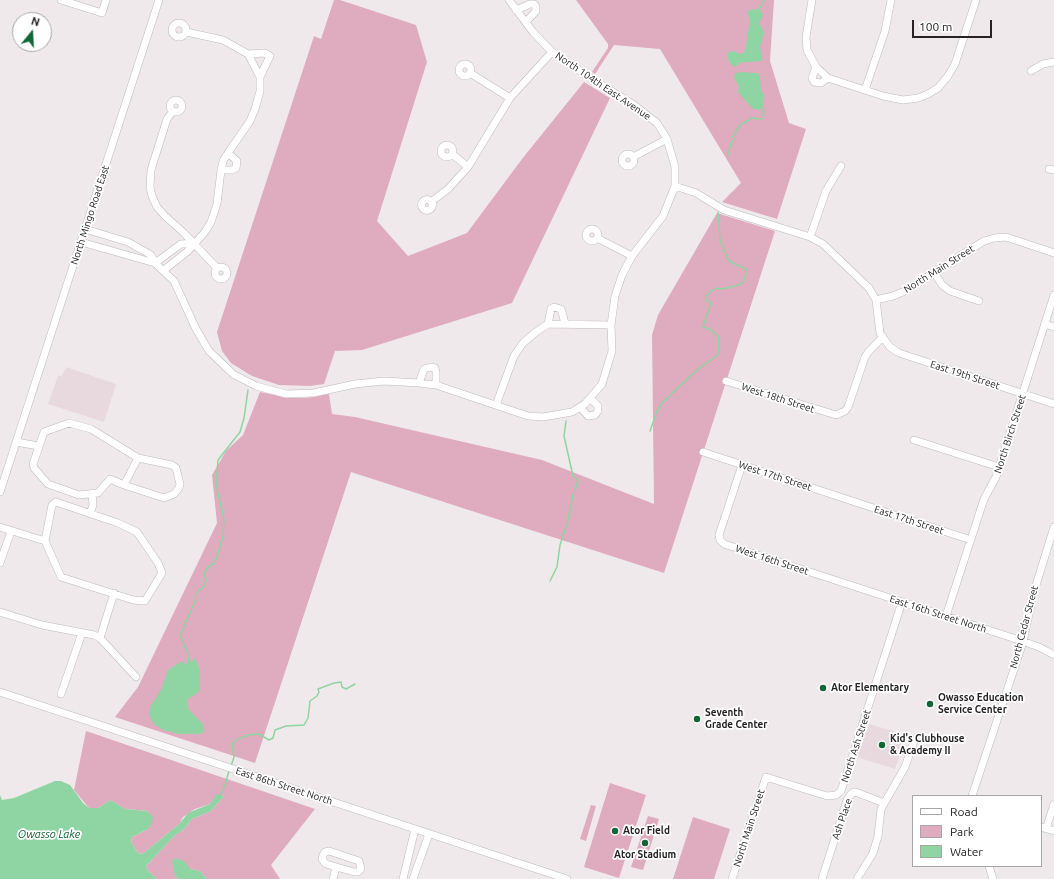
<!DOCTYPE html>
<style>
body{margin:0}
#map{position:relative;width:1054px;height:879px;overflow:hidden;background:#f0e9eb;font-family:Ubuntu,sans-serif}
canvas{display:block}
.legend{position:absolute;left:912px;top:795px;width:130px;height:72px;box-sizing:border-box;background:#fff;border:1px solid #a8a7a7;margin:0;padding:5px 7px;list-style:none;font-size:12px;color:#252324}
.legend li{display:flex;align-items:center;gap:8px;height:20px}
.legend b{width:20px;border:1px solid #a8a7a7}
.north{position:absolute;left:12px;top:12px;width:40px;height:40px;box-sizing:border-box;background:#fff;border:1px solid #a8a7a7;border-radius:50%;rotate:18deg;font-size:11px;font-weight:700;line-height:16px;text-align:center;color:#252324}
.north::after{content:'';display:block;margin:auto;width:14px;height:18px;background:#116637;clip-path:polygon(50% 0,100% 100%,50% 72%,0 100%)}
.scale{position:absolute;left:912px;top:20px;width:80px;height:18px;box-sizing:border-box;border:2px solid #252324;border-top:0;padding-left:5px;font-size:12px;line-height:14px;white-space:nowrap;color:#252324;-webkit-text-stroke:3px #fff;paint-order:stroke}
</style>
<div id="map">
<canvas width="1054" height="879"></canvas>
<ul class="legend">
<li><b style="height:5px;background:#fff"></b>Road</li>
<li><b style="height:11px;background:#dfabbf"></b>Park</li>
<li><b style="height:11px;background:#8fd4a3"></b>Water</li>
</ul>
<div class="north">N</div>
<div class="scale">100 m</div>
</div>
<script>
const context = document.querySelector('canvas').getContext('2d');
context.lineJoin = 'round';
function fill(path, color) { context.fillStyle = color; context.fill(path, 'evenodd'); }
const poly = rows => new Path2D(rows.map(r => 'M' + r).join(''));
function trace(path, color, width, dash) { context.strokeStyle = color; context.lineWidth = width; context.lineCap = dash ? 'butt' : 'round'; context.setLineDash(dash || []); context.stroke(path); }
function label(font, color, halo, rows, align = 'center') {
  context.font = font + ' Ubuntu,sans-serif'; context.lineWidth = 3.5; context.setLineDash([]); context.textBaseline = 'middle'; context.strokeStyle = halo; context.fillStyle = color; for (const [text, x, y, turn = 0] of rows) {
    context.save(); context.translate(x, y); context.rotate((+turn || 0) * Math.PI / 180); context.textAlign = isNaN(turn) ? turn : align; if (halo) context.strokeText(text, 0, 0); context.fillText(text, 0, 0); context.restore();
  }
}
fill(poly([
 [66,367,116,384,104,422,48,404,58,376,62,376],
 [869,724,906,735,895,769,857,757]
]), '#e8d9de');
fill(poly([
 [334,0,340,0,416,25,427,62,377,221,408,256,467,233,522,159,584,82,610,98,512,303,362,350,335,351,324,384,310,386,279,385,252,376,231,363,222,351,217,332,314,36,321,39],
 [576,0,774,0,770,61,789,123,806,129,777,219,722,202,741,183,660,49,614,45,595,74,592,72,608,48,608,44],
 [717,213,775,231,664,573,351,472,255,763,115,717,138,687,217,523,212,475,226,451,243,435,260,392,290,398,306,398,329,394,332,414,355,417,542,460,654,504,652,335,658,315],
 [86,731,315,809,271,865,280,879,207,879,200,871,190,869,175,876,179,879,157,879,148,871,146,866,149,863,174,836,184,829,192,819,211,811,224,796,217,795,210,804,195,809,183,817,180,823,143,854,138,853,131,842,132,837,148,829,148,811,125,809,111,800,98,808,89,808,74,790],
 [610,783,646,795,619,878,584,867],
 [591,805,596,806,586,841,580,839],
 [648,816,659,819,643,870,631,867],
 [693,817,730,829,714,879,673,879]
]), '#dfabbf');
fill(poly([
 [759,8,763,15,759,23,764,32,760,47,762,59,761,61,739,63,737,66,733,66,729,62,727,53,733,51,740,54,745,52,750,21,747,11],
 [739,72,757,73,760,76,761,91,764,95,763,108,758,110,752,108,738,92,739,87,734,77,735,74],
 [187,648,190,661,191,662,195,658,200,671,200,691,188,699,187,704,189,710,203,724,204,732,200,734,179,734,163,730,154,724,149,715,150,707,161,690,168,670,182,661,185,664,188,663],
 [55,781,61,781,70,785,83,803,89,808,98,808,111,800,125,809,147,811,153,817,152,823,148,829,132,837,131,842,138,853,143,854,180,823,188,813,210,804,217,794,224,796,211,811,192,819,184,829,174,836,149,863,146,866,148,871,157,879,0,879,0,795,2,800,14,798],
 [175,858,184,861,190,869,200,871,207,879,179,879,175,876,172,861]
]), '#8fd4a3');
trace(poly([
 [760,8,764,0],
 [728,155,731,143,734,140,733,136,740,125,752,118,761,119,764,112,762,109],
 [566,421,564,436,573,476,578,480,575,490],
 [650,431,657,411,663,402,698,369,718,355,719,337,710,329,703,327,711,303,706,300,706,295,716,288,723,289,738,285,743,283,746,276,746,269,729,261,720,240,718,212],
 [550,581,557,567,560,545,567,524,573,494],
 [187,651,180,635,195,602,196,594,204,586,206,579,204,573,208,567,215,563,223,537,224,519,216,485,218,460,240,432,244,418,248,390],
 [231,766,234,757,232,744,238,739,249,735,259,734,269,740,273,738,275,730,286,726,304,725,308,718,310,701,317,696,319,692,318,689,334,683,341,682,342,687,346,689,355,684],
 [220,795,224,788,229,771]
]), '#8fd4a3', 1.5);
const minor = poly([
 [61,0,102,13,106,0],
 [812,0,806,37,807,50,816,67,828,78,883,96,903,100,918,98,928,94,938,88,948,76,955,64,976,0],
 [516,10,530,4,534,4,536,7,536,11,526,22],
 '172 30a7 7 0 1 1 14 0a7 7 0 1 1-14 0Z',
 [186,32,223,40,248,54,260,77,260,91,255,109,250,121,228,153,223,161,221,170,232,170,236,168,237,161,228,153],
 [248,54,265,53,270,56,260,77],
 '459 70a6 6 0 1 1 12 0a6 6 0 1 1-12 0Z',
 [816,67,812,78,814,82,821,83,828,78],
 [1031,71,1043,64,1054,62],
 [470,73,510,98],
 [865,90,885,31,891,0],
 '170 106a6 6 0 1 1 12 0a6 6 0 1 1-12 0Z',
 [173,111,167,119,151,170,150,187,152,196,157,207,165,216,184,233,217,268],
 '441 151a6 6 0 1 1 12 0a6 6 0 1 1-12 0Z',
 '622 160a6 6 0 1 1 12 0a6 6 0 1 1-12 0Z',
 [452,154,468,167],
 [633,157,667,139],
 [1049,169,1054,170],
 [675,186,696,193,724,210,810,237,823,244,869,288,876,300,880,333,890,347,899,353,1054,404],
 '421.5 205a5.5 5.5 0 1 1 11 0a5.5 5.5 0 1 1-11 0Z',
 [431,202,448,189,468,167,510,98,552,52],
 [85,229,128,242,151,255,155,263,174,281,196,329,209,351,233,374,256,386,286,394,314,393,355,384,384,381,419,383,436,385,528,416,543,417,572,412,585,404,602,384,612,351,611,325,615,296,622,275,632,256,663,216,675,186,675,167,667,139,657,123,634,105,592,79,552,52,533,32,509,0],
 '586 235a6 6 0 1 1 12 0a6 6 0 1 1-12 0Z',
 [810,237,826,191,841,166],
 [597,238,632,256],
 [81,242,155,263],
 [155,263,181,244,194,243],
 '215 273a6 6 0 1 1 12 0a6 6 0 1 1-12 0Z',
 [164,270,188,251,205,232,211,222,217,204,221,170],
 [934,272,942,285,950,291,979,301],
 [876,300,893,296,905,291,984,241,994,238,1006,237,1054,253],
 [548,324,551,309,554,307,561,309,565,323],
 [1045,324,1054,327],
 [726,381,836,415,845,411,848,407,865,357,869,351,883,337],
 [419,383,424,369,431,367,435,368,436,372,436,385],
 [496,405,514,356,523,343,536,332,548,324,611,325],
 [580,407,588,416,595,415,598,411,598,406,591,399],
 [914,440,999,467],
 [16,442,39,446],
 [703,452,971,540],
 [742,465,719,535,720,540,724,544,1016,639,1039,647,1054,655],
 [124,485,164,498,174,494,179,488,180,484,176,468,172,465,138,458,91,429,69,423,44,432,33,464,34,468,48,484,79,495,98,493,110,479,124,485,138,458],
 [0,492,159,0],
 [56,502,118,523,137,532,158,563,162,573,145,601,133,600,61,577,45,541,52,505,56,502],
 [90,514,93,505,92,493],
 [0,527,45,541],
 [0,563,11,531],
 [0,612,42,625,94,635,100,638,136,677],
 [946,616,984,499,996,477,1054,295],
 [100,638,114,593],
 [0,692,567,879],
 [61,694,82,633],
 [972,796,1023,642,1033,595,1054,527],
 [1041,827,1054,831],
 [1046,829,1054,804],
 [329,851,359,861,361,869,358,872,354,872,326,864,322,859,323,855,325,852,329,851],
 [989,866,993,879],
 [333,879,336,867],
 [403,879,415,829],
 [413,879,429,834],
 [732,879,766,777,827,796,836,795,841,791,902,602],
 [822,879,847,800,851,794,854,792,858,793,884,803],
 [857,879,873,853,878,836,881,809,905,767,914,741]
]);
trace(minor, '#bfb9bb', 8);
trace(minor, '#fff', 7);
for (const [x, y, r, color] of [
 [823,688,4,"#116637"],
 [930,704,4,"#116637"],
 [697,719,4,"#116637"],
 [882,745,4,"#116637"],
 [615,831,4,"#116637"],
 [645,843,4,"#116637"]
]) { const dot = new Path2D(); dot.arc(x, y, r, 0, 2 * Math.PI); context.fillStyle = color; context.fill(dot); trace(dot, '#fff', 1.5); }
label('10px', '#252324', '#fff', [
 ["North 104th East Avenue",603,86,34],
 ["North Mingo Road East",90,215,-72],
 ["North Main Street",939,269,-32],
 ["East 19th Street",965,375,18],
 ["West 18th Street",778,398,18],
 ["North Birch Street",1010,434,-72],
 ["West 17th Street",775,476,18],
 ["East 17th Street",909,520,18],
 ["West 16th Street",772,560,18],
 ["East 16th Street North",938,614,18],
 ["North Cedar Street",1024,627,-75],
 ["North Ash Street",856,746,-72],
 ["East 86th Street North",284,786,18],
 ["Ash Place",842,819,-71],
 ["North Main Street",749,828,-72]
]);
label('bold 10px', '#252324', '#fff', [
 ["Ator Elementary",831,688],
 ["Owasso Education",938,698],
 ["Service Center",938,710],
 ["Seventh",705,713],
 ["Grade Center",705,725],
 ["Kid's Clubhouse",890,739],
 ["& Academy II",890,751],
 ["Ator Field",623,831],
 ["Ator Stadium",645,855,"center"]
], 'left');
label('italic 11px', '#115f34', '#fff', [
 ["Owasso Lake",49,834]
]);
</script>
